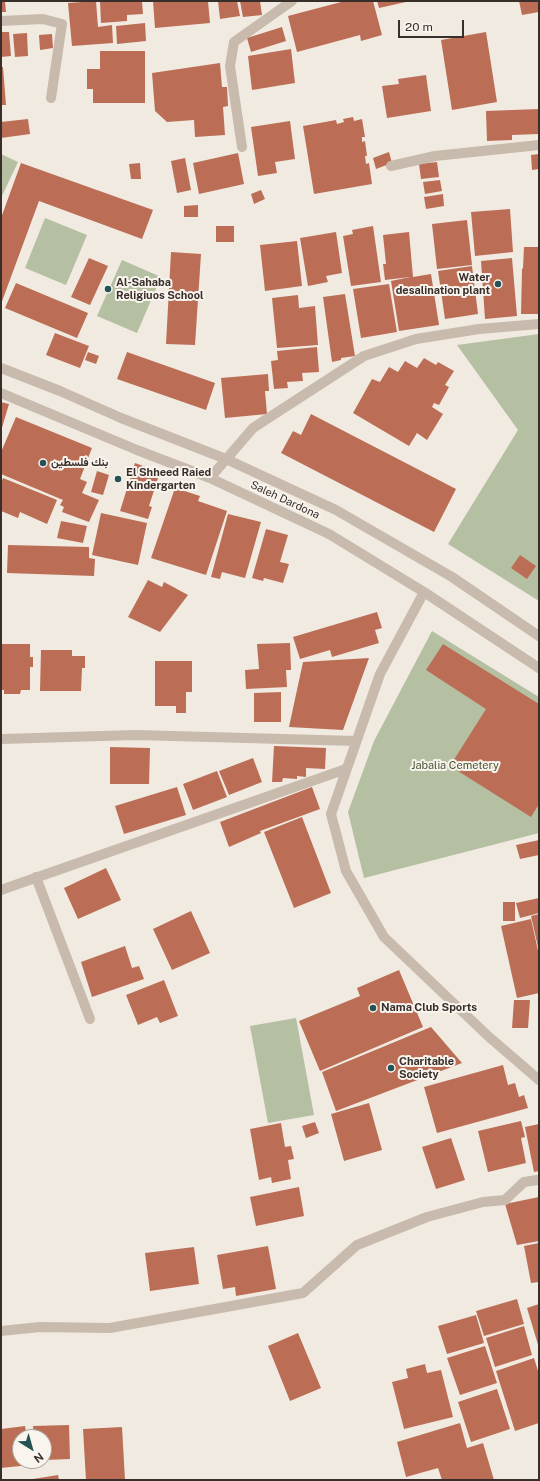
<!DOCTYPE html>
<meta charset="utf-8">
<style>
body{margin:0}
#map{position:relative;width:540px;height:1481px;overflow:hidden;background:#f1eae1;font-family:"Public Sans",sans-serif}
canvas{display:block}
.frame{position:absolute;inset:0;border:2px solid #382f2b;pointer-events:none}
.north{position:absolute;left:12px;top:1429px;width:40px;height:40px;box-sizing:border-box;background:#f9f4ed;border:1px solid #aca59f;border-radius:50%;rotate:143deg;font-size:11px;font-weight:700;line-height:16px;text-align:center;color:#382f2b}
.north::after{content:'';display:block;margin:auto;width:14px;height:18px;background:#245256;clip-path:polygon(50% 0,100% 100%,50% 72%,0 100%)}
.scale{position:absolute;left:398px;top:20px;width:66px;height:18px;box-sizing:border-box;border:2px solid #382f2b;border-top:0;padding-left:5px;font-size:12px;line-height:14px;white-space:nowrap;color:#382f2b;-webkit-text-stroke:3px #f9f4ed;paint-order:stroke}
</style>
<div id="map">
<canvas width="540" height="1481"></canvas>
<div class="frame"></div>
<div class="north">N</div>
<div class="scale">20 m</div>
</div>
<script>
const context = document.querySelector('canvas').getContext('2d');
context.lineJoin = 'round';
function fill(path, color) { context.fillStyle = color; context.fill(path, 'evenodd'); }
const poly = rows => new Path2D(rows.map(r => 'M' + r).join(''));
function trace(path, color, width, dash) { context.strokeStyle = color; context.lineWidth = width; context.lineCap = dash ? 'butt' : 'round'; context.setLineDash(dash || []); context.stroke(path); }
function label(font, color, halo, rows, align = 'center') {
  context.font = font + ' "Public Sans",Vazirmatn,sans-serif'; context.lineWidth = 4; context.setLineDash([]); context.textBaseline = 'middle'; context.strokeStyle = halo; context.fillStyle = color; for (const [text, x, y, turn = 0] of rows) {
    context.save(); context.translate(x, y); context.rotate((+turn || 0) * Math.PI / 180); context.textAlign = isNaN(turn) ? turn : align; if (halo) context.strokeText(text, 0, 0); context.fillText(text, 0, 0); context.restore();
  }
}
fill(poly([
 [1,154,18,162,1,198],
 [45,218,87,235,66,285,25,268],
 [122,260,161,277,137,333,97,316],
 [539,334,539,601,448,544,518,430,457,345],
 [432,631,539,697,539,833,364,878,348,812,374,741],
 [296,1018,314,1115,268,1123,250,1026]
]), '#b5bfa2');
fill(poly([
 [1,1,5,1,6,12,1,12],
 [96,1,98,27,112,25,113,43,72,46,68,3],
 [100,1,142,1,143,14,127,15,127,21,101,23],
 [153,1,208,1,210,23,155,28],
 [218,1,237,1,240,16,220,19],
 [240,1,260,1,262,15,243,17],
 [345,1,373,1,382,35,361,41,360,35,297,52,288,16],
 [377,1,406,1,406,2,379,8],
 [519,1,539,1,539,12,522,15],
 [145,23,146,41,117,44,116,26],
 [282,27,286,41,251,52,247,38],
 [1,32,9,32,11,56,1,57],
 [486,32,497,102,452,110,441,40],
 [27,33,28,56,15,57,13,34],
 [52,34,53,48,40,50,39,35],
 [291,49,295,83,252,90,248,56],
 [100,51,145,51,145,103,93,103,93,89,87,89,87,69,100,69],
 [220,63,222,87,227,87,228,106,223,107,225,135,195,137,194,120,167,122,155,111,152,73],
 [1,67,3,67,6,105,1,105],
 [426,75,431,111,387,118,382,86,399,84,398,79],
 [539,109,539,134,512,135,512,140,487,141,486,111],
 [353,117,354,121,362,119,365,137,362,137,362,142,365,141,367,156,365,156,366,164,369,163,372,184,314,194,303,126,336,120,337,124,344,122,343,119],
 [28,119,30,134,1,138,1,122],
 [290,121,295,159,275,162,277,173,258,176,251,127],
 [389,152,392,163,376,169,373,158],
 [238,153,244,184,199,194,193,163],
 [539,154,539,169,532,170,531,155],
 [185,158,191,190,177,193,171,161],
 [437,162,439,177,421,179,419,164],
 [21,163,153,210,142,239,39,201,1,304,1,218],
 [140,163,141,179,131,179,129,164],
 [440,180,442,191,425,194,423,182],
 [261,190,265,199,254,204,251,194],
 [443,194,444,206,426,209,424,197],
 [198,205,198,217,184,217,184,206],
 [510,209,513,252,475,256,471,212],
 [467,220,472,265,437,269,432,224],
 [216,226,234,226,234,242,216,242],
 [373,226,381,282,351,286,343,236,353,234,352,230],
 [336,232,342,273,326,276,328,282,308,286,300,238],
 [409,232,413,277,431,274,439,325,399,331,391,281,410,277,385,280,383,264,386,264,383,235],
 [297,241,302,286,265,291,260,245],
 [524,247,539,247,539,314,521,314,522,269,523,268],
 [171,252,201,254,195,345,166,344],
 [89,258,108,266,90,305,71,297],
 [512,258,517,316,485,319,481,261],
 [472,266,478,314,445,319,438,271],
 [16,283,88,313,77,338,5,308],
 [389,284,397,332,361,338,353,289],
 [345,294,355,356,341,358,341,360,332,362,323,297],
 [298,295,299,308,315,306,318,345,277,348,272,298],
 [55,333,89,346,80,368,46,355],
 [317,347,319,372,302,373,303,381,287,382,288,388,274,389,271,361,278,360,277,351],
 [88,352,99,356,96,364,85,360],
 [127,352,215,383,206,410,117,379],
 [424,358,436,365,438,362,454,371,445,385,449,387,439,405,434,403,432,407,443,414,427,440,417,433,409,446,353,413,372,379,380,382,389,367,398,372,405,361,417,368],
 [268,374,269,391,265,391,267,414,225,418,221,378],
 [1,402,9,404,1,431],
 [311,414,456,489,434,532,281,453,293,431,301,435],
 [16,417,92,448,80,479,87,482,82,493,99,500,89,522,62,512,64,507,60,505,63,500,1,474,1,452],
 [135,463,160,472,149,506,152,507,148,519,120,511],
 [97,471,109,475,103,495,91,492],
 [3,478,57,500,47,524,20,512,18,518,1,511,1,483],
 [175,488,200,496,198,501,227,511,206,575,151,558],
 [101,513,147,523,138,565,92,555],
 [228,514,261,522,245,578,222,572,220,579,211,577],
 [61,521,87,526,83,543,57,538],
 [266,529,288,535,280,562,289,564,283,583,264,578,263,581,252,578],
 [8,545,89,547,89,558,95,559,94,576,7,573],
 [520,555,536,566,527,579,511,568],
 [148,580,162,587,164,582,188,595,160,632,128,617],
 [377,612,382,628,375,630,379,643,332,657,330,650,300,659,293,637],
 [290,643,291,670,286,670,287,687,246,689,245,670,259,669,257,644],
 [1,644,30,644,30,657,33,657,33,667,30,667,30,690,21,690,20,694,4,694,4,690,1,690],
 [443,644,539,704,539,804,531,817,450,766,486,709,426,670],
 [41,650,72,650,72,656,85,656,85,668,82,668,81,691,40,691],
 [369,658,343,730,289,727,303,662],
 [155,661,192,661,192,692,186,692,186,713,176,713,176,706,155,706],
 [281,692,281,722,254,722,254,693],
 [274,746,326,748,325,769,306,768,306,777,297,776,297,779,283,778,282,782,272,782],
 [110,747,150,748,149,784,110,784],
 [253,758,262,782,229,795,219,771],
 [217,771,227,797,193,810,183,784],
 [177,787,186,815,124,834,115,806],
 [312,787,320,809,260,831,261,833,229,847,220,822],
 [302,817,331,893,294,908,264,832],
 [539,840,539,855,520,859,516,845],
 [106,868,121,900,78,919,64,888],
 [539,898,539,913,520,918,516,903],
 [503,902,515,902,515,921,503,921],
 [191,911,210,953,172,970,153,929],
 [539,914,539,947,538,947,531,916],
 [531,919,539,955,539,993,517,998,501,926],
 [125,946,132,968,139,966,144,979,92,997,81,962],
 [399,970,423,1027,320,1071,299,1021,360,996,357,988],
 [164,980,178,1016,160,1023,157,1017,138,1025,126,995],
 [514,1000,530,1000,528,1028,512,1028],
 [431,1027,462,1063,336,1111,322,1072],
 [503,1065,508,1085,515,1083,519,1097,524,1095,528,1108,437,1133,424,1087],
 [369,1103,382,1150,344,1161,331,1114],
 [521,1121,525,1137,521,1138,526,1163,488,1172,478,1131],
 [315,1122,319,1133,306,1138,302,1126],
 [281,1123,285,1147,291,1146,294,1159,288,1160,291,1179,272,1183,271,1177,259,1180,250,1129],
 [539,1124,539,1171,534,1172,525,1127],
 [451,1138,465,1180,436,1189,422,1147],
 [299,1187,304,1216,256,1226,250,1197],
 [539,1197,539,1241,517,1245,505,1204],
 [539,1243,539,1282,531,1283,524,1246],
 [268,1246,276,1289,236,1296,235,1287,223,1289,217,1255],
 [194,1247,199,1284,150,1291,145,1253],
 [517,1299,524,1324,484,1336,476,1311],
 [539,1304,539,1348,527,1308],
 [476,1315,484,1343,447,1354,438,1326],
 [524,1326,532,1355,495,1367,486,1338],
 [298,1333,321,1388,290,1401,268,1346],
 [485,1346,497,1383,460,1395,447,1358],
 [534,1358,539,1374,539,1423,515,1431,496,1371],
 [425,1364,427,1373,441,1370,453,1417,404,1429,392,1382,408,1378,406,1369],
 [497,1389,510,1429,471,1442,458,1402],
 [460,1423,467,1448,483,1443,494,1480,442,1480,438,1468,406,1477,397,1442],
 [69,1425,70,1459,44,1460,44,1437,34,1437,33,1426],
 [25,1426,27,1437,20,1437,20,1461,30,1461,30,1465,1,1468,1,1429],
 [122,1427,125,1480,86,1480,83,1429],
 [58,1475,59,1480,33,1480,33,1479]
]), '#bb6e55');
trace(poly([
 [1,21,43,19,62,24,51,98],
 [242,147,230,66,234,42,292,1],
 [391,166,435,156,539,145],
 [1,368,60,391,121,418,226,459,336,510,452,577,539,636],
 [1,393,137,450,210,478,329,534,424,592,539,668],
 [210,478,253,428,364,356,416,339,479,329,539,324],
 [424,592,380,674,331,814,346,871,384,937,488,1036,539,1080],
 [1,739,136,735,356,741],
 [36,877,90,1019],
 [1,890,346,769],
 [1,1331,40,1327,110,1328,303,1293,357,1245,427,1217,483,1202,505,1200,524,1182,537,1180]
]), '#c8baad', 10);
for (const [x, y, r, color] of [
 [498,284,4,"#245256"],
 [108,289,4,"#245256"],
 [43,463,4,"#245256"],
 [118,479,4,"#245256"],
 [373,1008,4,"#245256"],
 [391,1068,4,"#245256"]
]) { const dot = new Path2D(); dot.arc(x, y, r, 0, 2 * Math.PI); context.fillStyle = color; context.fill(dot); trace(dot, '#f9f4ed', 1.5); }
label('bold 11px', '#382f2b', '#f9f4ed', [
 ["Water",490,278,"right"],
 ["desalination plant",490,291,"right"],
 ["Al-Sahaba",116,283],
 ["Religiuos School",116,296],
 ["بنك فلسطين",51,463],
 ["El Shheed Raied",126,473],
 ["Kindergarten",126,486],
 ["Nama Club Sports",381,1008],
 ["Charitable",399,1062],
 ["Society",399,1075]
], 'left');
label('11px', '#382f2b', '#f9f4ed', [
 ["Saleh Dardona",285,500,25]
]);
label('11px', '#475431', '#f9f4ed', [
 ["Jabalia Cemetery",455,766]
]);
</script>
